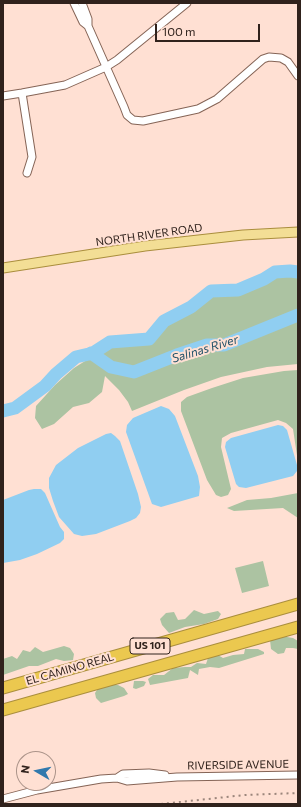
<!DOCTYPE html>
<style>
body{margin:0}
#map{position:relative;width:301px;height:807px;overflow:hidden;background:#ffe0d3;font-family:Commissioner,sans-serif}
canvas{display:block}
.frame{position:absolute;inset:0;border:4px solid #30221c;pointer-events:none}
.north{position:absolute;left:16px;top:751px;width:40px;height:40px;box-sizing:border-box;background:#ffe0d3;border:1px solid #ac948a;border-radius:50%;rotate:279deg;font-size:11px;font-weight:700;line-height:16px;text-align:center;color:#30221c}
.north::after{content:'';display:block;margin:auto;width:14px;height:18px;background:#3179ad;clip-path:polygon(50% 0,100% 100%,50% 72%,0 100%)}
.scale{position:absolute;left:155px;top:24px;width:105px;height:18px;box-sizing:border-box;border:2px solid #30221c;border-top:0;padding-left:5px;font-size:12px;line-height:14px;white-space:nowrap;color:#30221c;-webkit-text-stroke:3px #ffe0d3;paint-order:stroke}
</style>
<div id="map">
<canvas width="301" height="807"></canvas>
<div class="frame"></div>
<div class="north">N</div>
<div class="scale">100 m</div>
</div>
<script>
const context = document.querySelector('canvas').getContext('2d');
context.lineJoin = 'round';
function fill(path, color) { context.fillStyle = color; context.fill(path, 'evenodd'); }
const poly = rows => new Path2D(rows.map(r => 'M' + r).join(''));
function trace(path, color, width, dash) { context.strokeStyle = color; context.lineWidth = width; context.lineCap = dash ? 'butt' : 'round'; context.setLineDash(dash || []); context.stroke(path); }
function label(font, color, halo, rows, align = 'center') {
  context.font = font + ' Commissioner,sans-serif'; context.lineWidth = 4; context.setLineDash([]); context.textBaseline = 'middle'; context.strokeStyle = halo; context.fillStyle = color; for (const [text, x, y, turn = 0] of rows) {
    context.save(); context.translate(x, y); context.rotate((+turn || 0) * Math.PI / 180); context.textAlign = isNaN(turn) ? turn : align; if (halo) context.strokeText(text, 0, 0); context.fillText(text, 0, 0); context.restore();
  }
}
fill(poly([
 [287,274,298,276,298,364,267,367,221,377,184,390,132,411,128,402,119,390,105,376,102,392,89,403,73,407,54,424,42,429,35,418,36,406,55,385,74,368,101,351,112,345,152,341,167,324,196,308,214,294,244,291,265,282,275,276],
 [298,370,298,462,293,429,286,423,278,420,231,433,222,438,221,447,231,489,228,495,221,497,216,495,207,480,181,411,181,402,187,397,212,388,243,378,284,371],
 [298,493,298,518,283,508,234,511,227,508,247,500,271,498],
 [263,561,269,586,242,593,235,568],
 [194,610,204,614,218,611,221,614,218,619,204,624,185,627,169,633,162,625,160,619,166,613,174,612,178,620,185,619],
 [284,634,287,637,293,638,298,641,298,649,293,648,286,648,284,653,278,654,271,649,270,640],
 [64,646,70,648,74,654,73,660,64,661,56,659,38,666,29,666,3,675,3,659,12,656,17,659,23,650,30,652,35,647,43,652],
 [245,649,258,649,264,652,264,654,219,668,210,667,199,669,198,675,190,670,188,678,150,685,148,679,153,675,164,675,173,668,185,667,191,667,197,663,206,664,208,658,218,655,223,658,233,655,244,654],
 [134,681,143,681,146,682,144,686,136,689,133,688],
 [101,684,118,685,124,688,128,694,124,696,101,703,96,698,95,693]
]), '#acc3a2');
fill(poly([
 [161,406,169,409,175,416,198,476,200,487,199,496,161,507,152,504,126,432,127,425,133,418],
 [278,425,283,426,287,430,297,465,297,471,293,476,246,488,239,487,236,484,225,447,226,442,231,438],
 [111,433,115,436,120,441,138,494,141,507,140,513,136,518,130,521,96,534,82,536,74,534,59,517,53,501,49,488,49,478,56,465,78,448,106,434],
 [34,489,41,489,45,493,60,527,64,532,64,539,60,543,37,554,20,560,3,563,3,500,29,490]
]), '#90cef1');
trace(poly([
 [91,353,111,367,134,372,177,355,207,345,224,345,298,315],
 [3,411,15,408,45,386,56,374,76,357,93,353,110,342,149,339,164,321,191,307,211,291,238,290,264,279,275,272,290,271,298,272]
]), '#90cef1', 13);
const minor = poly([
 [74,3,83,22,88,26,124,107,127,115,133,120,143,121,198,109,217,99,263,59,269,57,281,58,288,62,298,76],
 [82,3,88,19,88,26],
 [22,93,32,157,27,173],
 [3,96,22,93,65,85,106,67,117,60,187,3],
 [117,778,123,774,149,773,165,775],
 [3,799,37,790,101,779,117,778,127,781,177,777,298,775]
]);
const major = poly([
 [3,268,145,246,243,235,298,232]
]);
const highway = poly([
 [3,688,298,604],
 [3,710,298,627]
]);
trace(minor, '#856456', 9);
trace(major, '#aa8e3d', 11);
trace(highway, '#aa8e3d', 13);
trace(minor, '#fff', 7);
trace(major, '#f3de95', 9);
trace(highway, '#ebc84f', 11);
trace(poly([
 [161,804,245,795,298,793]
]), '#9b857b', 2, [2, 4]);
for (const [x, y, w] of [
 [150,646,40]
]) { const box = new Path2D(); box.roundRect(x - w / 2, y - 8, w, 16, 3); context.fillStyle = '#ffe0d3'; context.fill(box); trace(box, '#30221c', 1); }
label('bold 10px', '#30221c', null, [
 ["US 101",150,646]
]);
label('11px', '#30221c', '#ffe0d3', [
 ["NORTH RIVER ROAD",149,235,-8],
 ["EL CAMINO REAL",70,669,-16],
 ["RIVERSIDE AVENUE",238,765,-1]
]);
label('italic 12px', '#215169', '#ffe0d3', [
 ["Salinas River",205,349,-17]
]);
</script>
